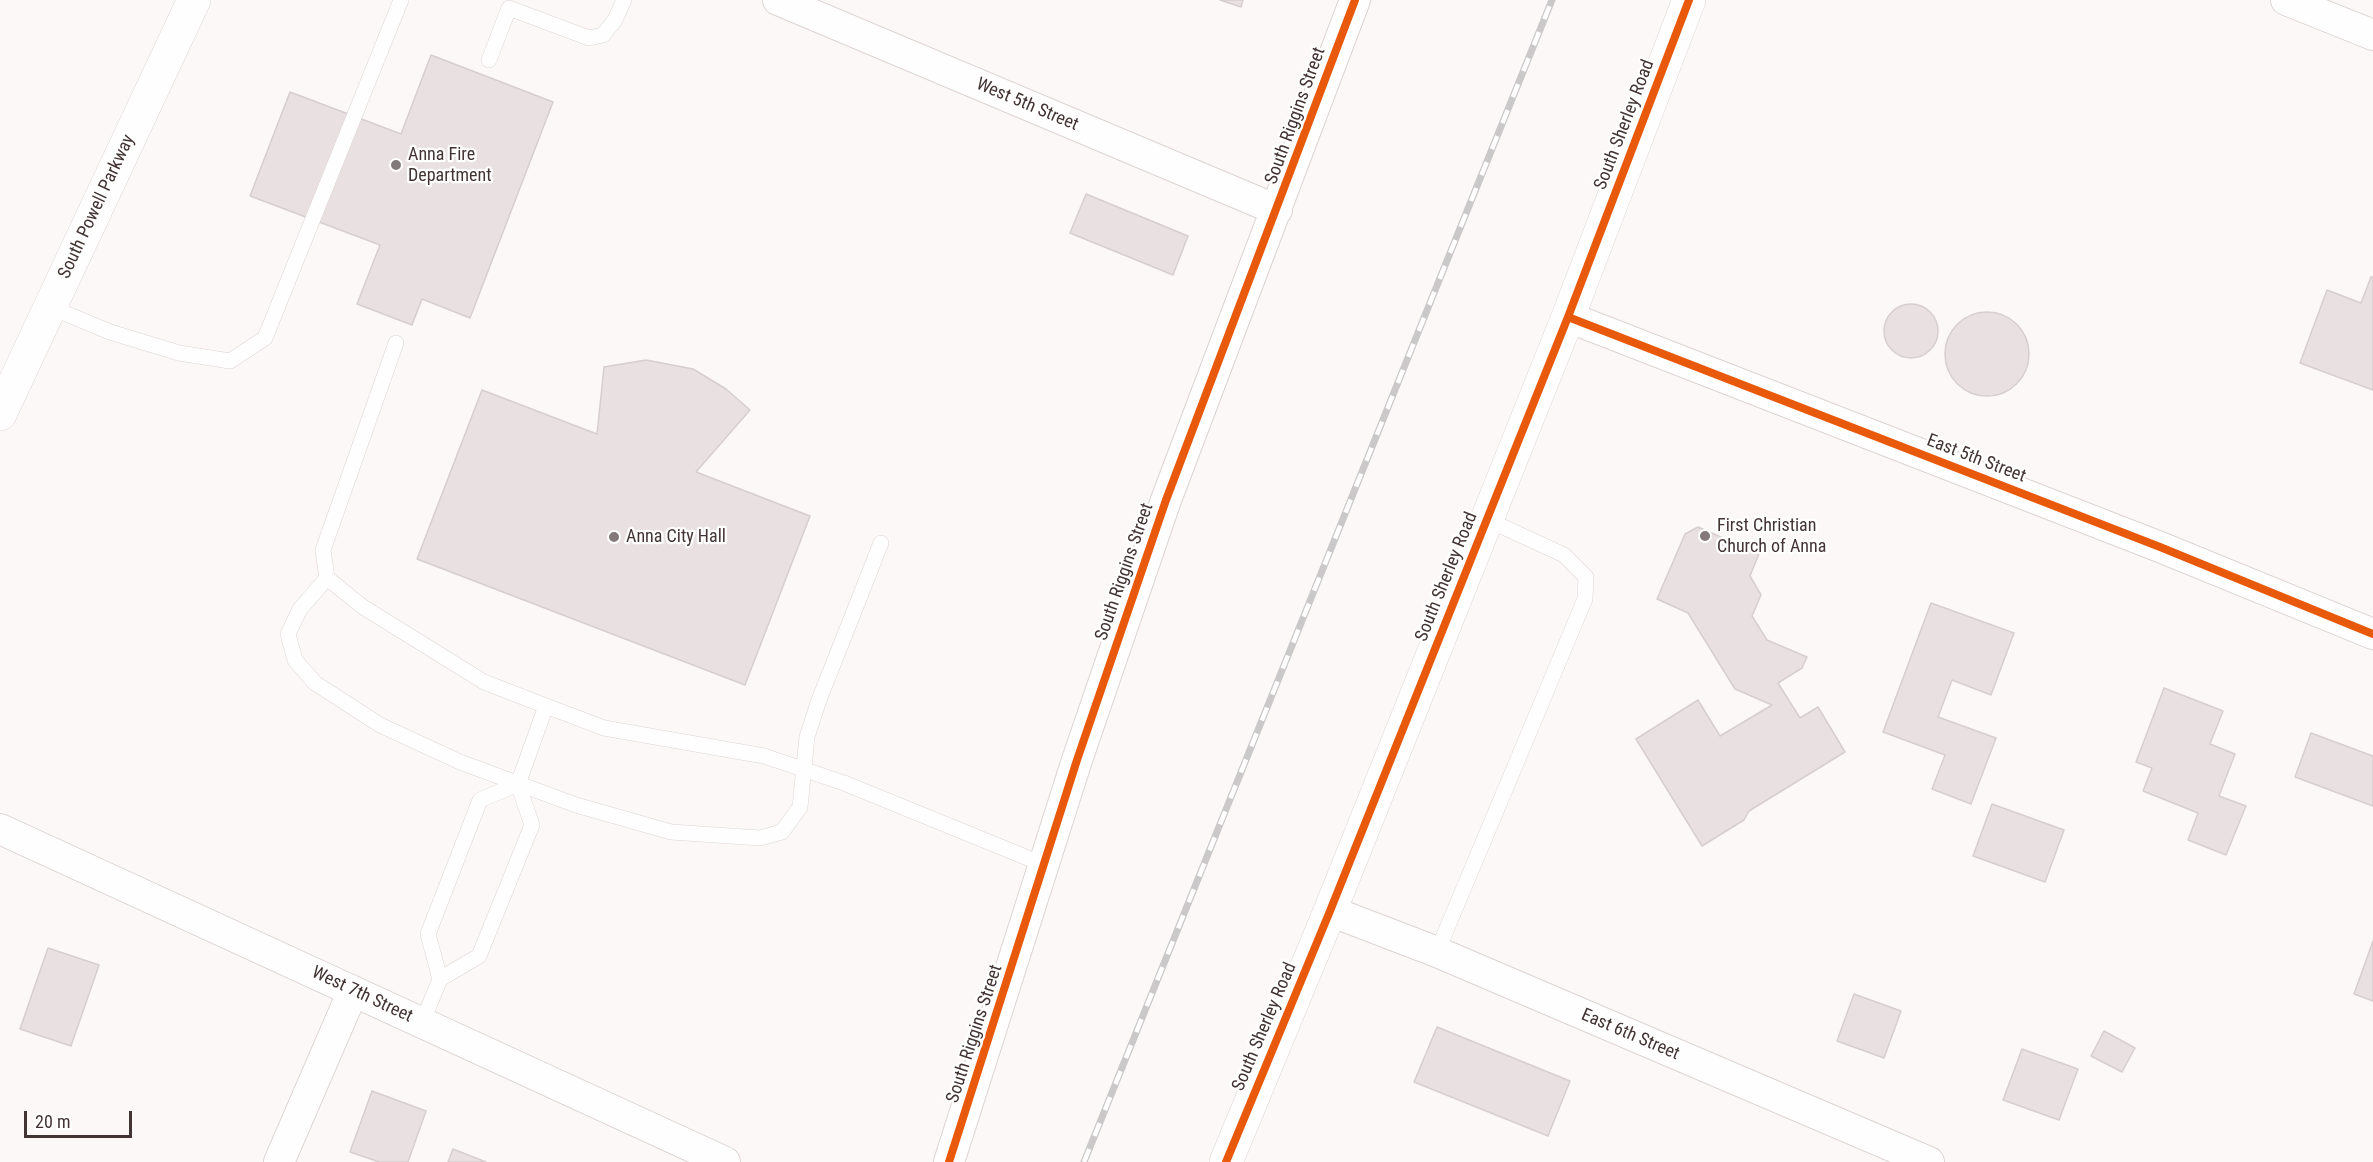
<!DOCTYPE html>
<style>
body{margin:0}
#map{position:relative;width:2373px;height:1162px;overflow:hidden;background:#fdf8f8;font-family:"Roboto Condensed",sans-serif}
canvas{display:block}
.scale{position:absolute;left:24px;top:1111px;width:108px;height:27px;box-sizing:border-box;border:3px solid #423433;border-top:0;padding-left:8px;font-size:18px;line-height:21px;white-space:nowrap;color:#423433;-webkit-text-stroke:4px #fff;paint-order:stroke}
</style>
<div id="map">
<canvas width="2373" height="1162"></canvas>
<div class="scale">20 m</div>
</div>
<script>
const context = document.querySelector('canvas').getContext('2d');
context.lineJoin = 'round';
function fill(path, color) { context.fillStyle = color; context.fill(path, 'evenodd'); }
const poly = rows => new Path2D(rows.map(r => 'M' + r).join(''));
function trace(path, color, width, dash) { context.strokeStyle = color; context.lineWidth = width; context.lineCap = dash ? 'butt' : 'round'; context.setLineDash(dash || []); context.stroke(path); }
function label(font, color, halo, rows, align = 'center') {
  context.font = font + ' "Roboto Condensed",sans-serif'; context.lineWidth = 4.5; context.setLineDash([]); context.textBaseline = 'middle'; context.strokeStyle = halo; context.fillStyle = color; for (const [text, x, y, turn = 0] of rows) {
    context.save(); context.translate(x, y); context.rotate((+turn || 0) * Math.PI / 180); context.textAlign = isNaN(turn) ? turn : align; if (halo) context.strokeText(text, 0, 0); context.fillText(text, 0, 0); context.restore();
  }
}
const building = poly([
 [1220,0,1243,0,1241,7,1220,0],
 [431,55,553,102,470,318,422,299,412,325,357,304,380,245,250,196,290,92,401,134,431,55],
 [1086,194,1188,236,1173,275,1070,233,1086,194],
 [2371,277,2373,277,2373,390,2300,363,2327,290,2361,303,2371,277],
 '1884 331a27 27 0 1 1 54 0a27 27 0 1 1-54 0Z',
 '1945 354a42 42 0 1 1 84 0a42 42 0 1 1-84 0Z',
 [646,360,693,369,726,389,750,410,696,472,810,516,745,685,417,559,482,390,597,434,604,367,646,360],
 [1698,527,1759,554,1750,576,1761,595,1752,616,1767,640,1807,657,1802,668,1778,683,1800,718,1818,707,1845,752,1749,811,1744,820,1702,846,1636,739,1698,700,1720,736,1772,705,1735,689,1688,613,1657,599,1685,534,1698,527],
 [1931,603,2014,633,1991,695,1952,680,1938,717,1996,738,1971,804,1932,789,1945,755,1883,732,1931,603],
 [2164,688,2223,711,2210,744,2235,754,2219,796,2246,806,2226,855,2188,840,2198,813,2143,791,2152,768,2136,762,2164,688],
 [2311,733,2373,756,2373,806,2295,777,2311,733],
 [1992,804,2064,830,2045,882,1973,856,1992,804],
 [2373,941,2373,1001,2354,994,2373,941],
 [48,948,99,965,71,1046,20,1029,48,948],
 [1854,994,1901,1011,1884,1058,1837,1041,1854,994],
 [1437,1027,1570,1081,1548,1136,1414,1082,1437,1027],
 [2104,1031,2135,1048,2122,1072,2091,1056,2104,1031],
 [2022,1049,2078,1069,2059,1120,2003,1100,2022,1049],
 [372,1091,426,1111,408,1162,379,1162,350,1152,372,1091],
 [453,1149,486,1162,448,1162,453,1149]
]);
fill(building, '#e9e0e2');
trace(building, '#d7ced0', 1.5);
const lane = poly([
 [489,60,509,8,589,38,603,35,615,20,624,0],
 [50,307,110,332,179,353,230,361,265,338,401,0],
 [396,343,323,550,327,578,363,607,484,682,546,706,604,728,764,756,844,783,1045,865],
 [327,578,300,609,288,634,295,660,315,683,380,725,460,762,576,805,671,832,760,838,782,832,800,807,807,737,819,700,881,543],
 [1437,952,1585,599,1586,577,1564,555,1486,519],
 [440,979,428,934,480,800,518,784],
 [422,1023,440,979,479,956,532,825,518,784,546,706]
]);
const street = poly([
 [778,0,1277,210],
 [2286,0,2373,35],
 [1568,317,2160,547,2373,634],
 [0,829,725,1162],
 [1330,911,1437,952,1929,1162],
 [279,1162,353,991],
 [949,1162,1077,760,1166,500,1355,0]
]);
const secondary = poly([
 [1226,1162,1330,911,1568,317,1689,0]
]);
const primary = poly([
 [0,414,194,0]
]);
trace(lane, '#ddd4d3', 16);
trace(street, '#ddd4d3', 32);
trace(secondary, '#ddd4d3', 34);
trace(primary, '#ddd4d3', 34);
trace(lane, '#fffefe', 15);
trace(street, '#fffefe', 30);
trace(secondary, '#fffefe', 33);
trace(primary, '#fffefe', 33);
const rail = poly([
 [1084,1162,1552,0]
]);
trace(rail, '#cac8c8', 7);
trace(rail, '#fff', 4.5, [14]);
trace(poly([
 [1568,317,2160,547,2373,634],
 [949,1162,1077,760,1166,500,1355,0],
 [1226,1162,1330,911,1568,317,1689,0]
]), '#e8590c', 8);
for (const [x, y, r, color] of [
 [396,165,6,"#837978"],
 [1705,536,6,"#837978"],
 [614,537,6,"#837978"]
]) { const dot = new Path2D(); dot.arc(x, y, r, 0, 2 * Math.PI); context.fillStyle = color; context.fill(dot); trace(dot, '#fff', 2); }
label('18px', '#423433', '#fff', [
 ["West 5th Street",1027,105,23],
 ["South Riggins Street",1296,116,-70],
 ["South Sherley Road",1625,125,-69],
 ["South Powell Parkway",97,207,-65],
 ["East 5th Street",1976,459,21],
 ["South Riggins Street",1125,572,-71],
 ["South Sherley Road",1447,577,-68],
 ["West 7th Street",362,995,25],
 ["South Sherley Road",1265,1027,-67],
 ["South Riggins Street",975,1034,-72],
 ["East 6th Street",1630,1035,23]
]);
label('18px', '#423433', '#fff', [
 ["Anna Fire",408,155],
 ["Department",408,176],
 ["First Christian",1717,526],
 ["Church of Anna",1717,547],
 ["Anna City Hall",626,537]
], 'left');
</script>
